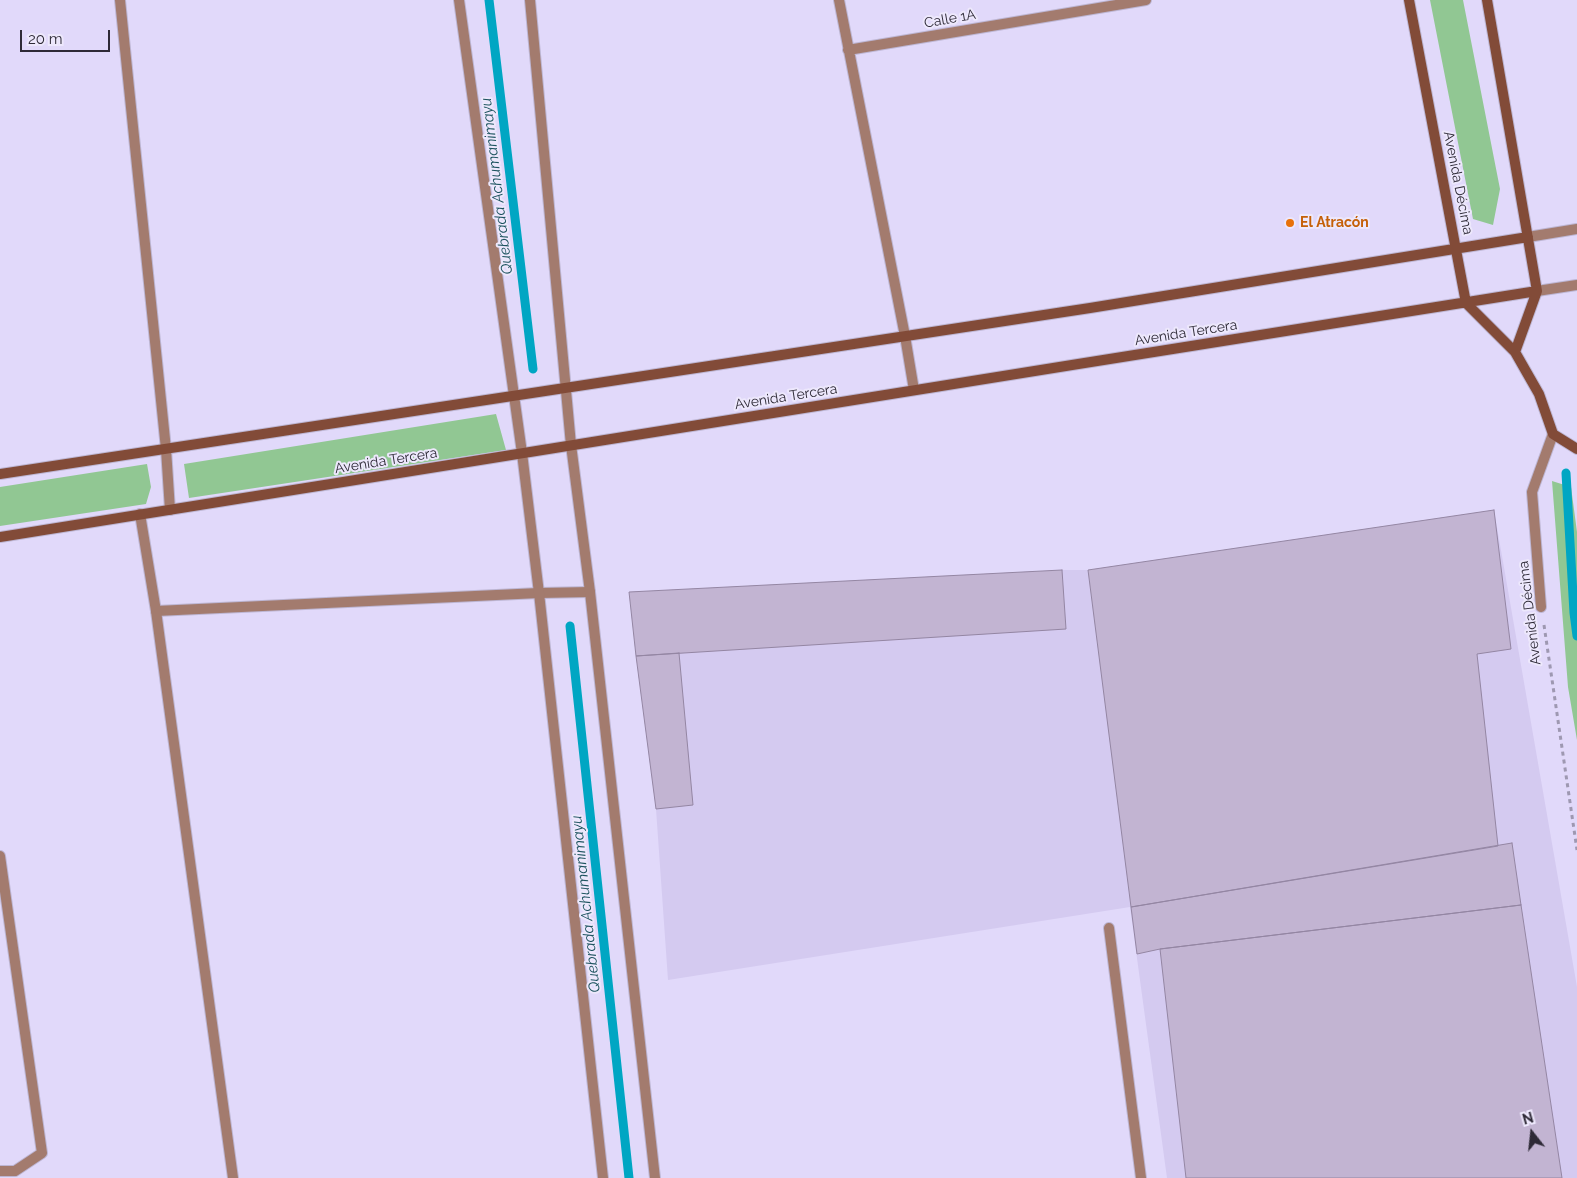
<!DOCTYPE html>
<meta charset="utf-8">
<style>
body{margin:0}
#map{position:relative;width:1577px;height:1178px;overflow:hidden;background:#e1d9fa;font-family:Raleway,sans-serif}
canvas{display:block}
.north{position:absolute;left:1507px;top:1108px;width:50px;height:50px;-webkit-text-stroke:4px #ede8fc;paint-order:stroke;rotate:344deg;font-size:14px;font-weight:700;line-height:20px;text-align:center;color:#2e2a37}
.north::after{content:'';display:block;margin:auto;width:18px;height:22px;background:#2e2a37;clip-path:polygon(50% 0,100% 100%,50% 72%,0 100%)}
.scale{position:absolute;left:20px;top:30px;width:90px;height:22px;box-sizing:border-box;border:2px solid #2e2a37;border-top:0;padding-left:6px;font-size:15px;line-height:18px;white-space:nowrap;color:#2e2a37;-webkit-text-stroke:4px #ede8fc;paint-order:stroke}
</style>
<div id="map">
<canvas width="1577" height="1178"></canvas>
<div class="north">N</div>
<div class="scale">20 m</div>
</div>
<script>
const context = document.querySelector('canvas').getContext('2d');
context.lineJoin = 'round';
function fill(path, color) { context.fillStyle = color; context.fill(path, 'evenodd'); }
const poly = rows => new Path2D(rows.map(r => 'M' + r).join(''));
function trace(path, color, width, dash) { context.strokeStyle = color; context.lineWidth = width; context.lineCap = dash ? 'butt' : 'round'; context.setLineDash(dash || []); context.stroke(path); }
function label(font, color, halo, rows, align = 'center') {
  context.font = font + ' Raleway,sans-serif'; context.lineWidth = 4; context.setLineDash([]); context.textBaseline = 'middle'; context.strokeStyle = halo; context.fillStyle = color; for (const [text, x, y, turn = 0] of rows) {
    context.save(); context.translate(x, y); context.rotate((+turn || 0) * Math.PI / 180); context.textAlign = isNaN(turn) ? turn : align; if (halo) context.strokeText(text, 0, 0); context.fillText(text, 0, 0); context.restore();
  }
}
fill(poly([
 [1494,510,1577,987,1577,1178,1167,1178,1130,907,668,980,656,809,636,656,629,592,1062,570,1088,570]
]), '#d4caf0');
fill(poly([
 [1430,0,1463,0,1500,189,1493,225,1473,219],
 [496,414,506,450,189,498,184,464],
 [147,464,151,487,146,504,0,526,0,487],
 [1552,481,1571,487,1577,532,1577,740,1568,687]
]), '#91c793');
trace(poly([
 [489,0,533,369],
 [1566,473,1574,613,1577,636],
 [570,626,629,1178]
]), '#00a6c3', 9);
const building = poly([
 [1494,510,1511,649,1477,654,1498,846,1131,907,1088,570,1494,510],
 [1062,570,1066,629,636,656,629,592,1062,570],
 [679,653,693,805,656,809,636,656,679,653],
 [1512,843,1521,905,1160,949,1137,954,1131,907,1512,843],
 [1521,905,1562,1178,1186,1178,1160,949,1521,905]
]);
fill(building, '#c2b4d2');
trace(building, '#9486a3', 1);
const lane = poly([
 [1541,607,1532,492,1553,434],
 [156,611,539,593,590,592],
 [0,856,42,1153,15,1171,0,1171]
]);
const street = poly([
 [120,0,166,449,170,510],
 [459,0,522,453,539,593,603,1178],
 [530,0,571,445,590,592,655,1178],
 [839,0,905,336,914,390],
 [848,50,1146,0],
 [1528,237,1577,229],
 [1537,291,1577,285],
 [140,514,156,611,233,1178],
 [1109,928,1141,1178]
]);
const secondary = poly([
 [1409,0,1466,303,1515,352,1539,394,1553,434,1577,449],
 [1487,0,1537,291,1515,352],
 [0,474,1090,308,1528,237],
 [0,537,1072,365,1537,291]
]);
trace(lane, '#bdb6d3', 12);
trace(street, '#bdb6d3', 12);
trace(secondary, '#bdb6d3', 12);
trace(poly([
 [1544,625,1577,850]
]), '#9e98b1', 3, [4, 4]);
trace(lane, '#a37b6e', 10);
trace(street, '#a37b6e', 10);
trace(secondary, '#824b38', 10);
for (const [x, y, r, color] of [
 [1290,223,5,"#e8710a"]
]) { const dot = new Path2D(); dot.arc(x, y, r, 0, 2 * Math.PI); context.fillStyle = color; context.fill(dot); trace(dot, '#ede8fc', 2); }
label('14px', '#2e2a37', '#ede8fc', [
 ["Calle 1A",950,19,-10],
 ["Avenida Décima",1458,183,79],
 ["Avenida Tercera",1186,333,-9],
 ["Avenida Tercera",786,397,-9],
 ["Avenida Tercera",386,461,-9],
 ["Avenida Décima",1530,613,-97]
]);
label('bold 14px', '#c56008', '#ede8fc', [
 ["El Atracón",1300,223]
], 'left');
label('italic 15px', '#1d535f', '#ede8fc', [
 ["Quebrada Achumanimayu",497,186,-97],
 ["Quebrada Achumanimayu",586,904,-96]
]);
</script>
